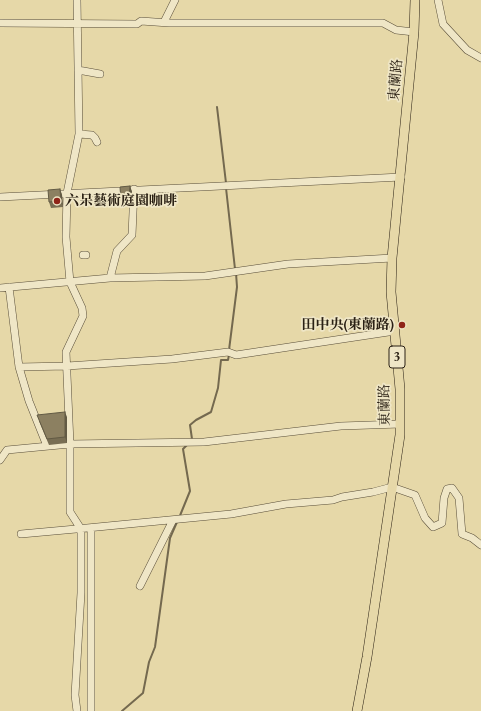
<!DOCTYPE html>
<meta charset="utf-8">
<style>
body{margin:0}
canvas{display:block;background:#e6d8a8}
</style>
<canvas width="481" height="711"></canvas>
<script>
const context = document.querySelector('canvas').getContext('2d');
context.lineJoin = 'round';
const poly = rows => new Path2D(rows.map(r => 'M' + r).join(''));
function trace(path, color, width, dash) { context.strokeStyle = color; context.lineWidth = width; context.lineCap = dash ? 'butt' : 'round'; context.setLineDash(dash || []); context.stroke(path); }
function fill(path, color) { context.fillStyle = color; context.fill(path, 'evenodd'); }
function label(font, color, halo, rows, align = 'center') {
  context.font = font + ' "EB Garamond","Noto Serif TC",serif'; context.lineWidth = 3.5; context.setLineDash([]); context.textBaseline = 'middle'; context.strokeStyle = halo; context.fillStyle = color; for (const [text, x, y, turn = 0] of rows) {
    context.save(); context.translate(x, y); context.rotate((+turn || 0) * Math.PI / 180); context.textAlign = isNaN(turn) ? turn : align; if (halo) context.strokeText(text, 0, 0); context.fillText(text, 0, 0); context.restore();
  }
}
trace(poly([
 [217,107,226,183],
 [226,188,235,269],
 [229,350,237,287,236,273],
 [191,440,192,439,190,425,196,420,211,412,218,388,221,360,228,360,229,355],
 [179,518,190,491,183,449,187,445],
 [122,711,143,693,149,662,155,647,170,538,177,522]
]), '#74694f', 2);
const minor = poly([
 [77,0,79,134,67,193,66,237,70,282,82,308,83,316,66,352,70,444,70,512,81,529,81,593,75,695,77,711],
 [438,0,443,24,467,50,481,58],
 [164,22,175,0],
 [0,23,137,24,141,21,169,23,383,23,396,30,414,32],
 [78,70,100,74],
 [79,134,92,135,95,138,97,142],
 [0,197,401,177],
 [83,255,86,255],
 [110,278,117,251,132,235,134,189],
 [9,287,19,367,29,401,47,446],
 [0,288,110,278,205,276,288,264,392,258],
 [19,367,67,366,172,359,228,352,236,355,395,331],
 [0,460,7,450,70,444,204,442,341,426,400,424],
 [21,534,87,528,231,514,286,504,333,500,342,497,373,492,392,487,415,495,425,518,433,527,442,523,444,498,447,489,452,488,459,498,462,534,472,538,481,545],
 [140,586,173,520],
 [91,711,91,528]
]);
const major = poly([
 [357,711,367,657,400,435,400,389,391,292,392,258,414,32,415,0]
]);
trace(minor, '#594e39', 8);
trace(major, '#2a2014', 10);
trace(minor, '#efe6c6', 7);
trace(major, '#e6d8a8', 9);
fill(poly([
 [130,186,132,192,131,206,123,206,121,201],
 [60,189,62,195,63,207,51,208,49,202],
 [67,417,67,443,49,445,39,421]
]), '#786e53');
fill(poly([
 [130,186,132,192,131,206,129,201],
 [60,189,62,195,63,207,61,201],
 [65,412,67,417,67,443,65,437]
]), '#625a44');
const building = poly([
 [130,186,129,201,121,201,120,187,130,186],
 [60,189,61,201,49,202,48,190,60,189],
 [65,412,65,437,47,439,37,415,65,412]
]);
fill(building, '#8c8061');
trace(building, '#625a44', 1);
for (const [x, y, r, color] of [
 [57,201,4,"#8f2418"],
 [402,325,4,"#8f2418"]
]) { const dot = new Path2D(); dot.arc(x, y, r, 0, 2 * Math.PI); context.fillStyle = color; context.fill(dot); trace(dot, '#efe6c6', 1.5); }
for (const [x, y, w] of [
 [397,357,16]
]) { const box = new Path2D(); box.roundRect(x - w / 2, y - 11, w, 22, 3); context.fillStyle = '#efe6c6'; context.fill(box); trace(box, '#2a2014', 1); }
label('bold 13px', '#2a2014', null, [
 ["3",397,357]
]);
label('14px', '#2a2014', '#efe6c6', [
 ["東蘭路",396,80,-85],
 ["東蘭路",385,405,-91]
]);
label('bold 14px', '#2a2014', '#efe6c6', [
 ["六呆藝術庭園咖啡",65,201],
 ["田中央(東蘭路)",394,325,"right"]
], 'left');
</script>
